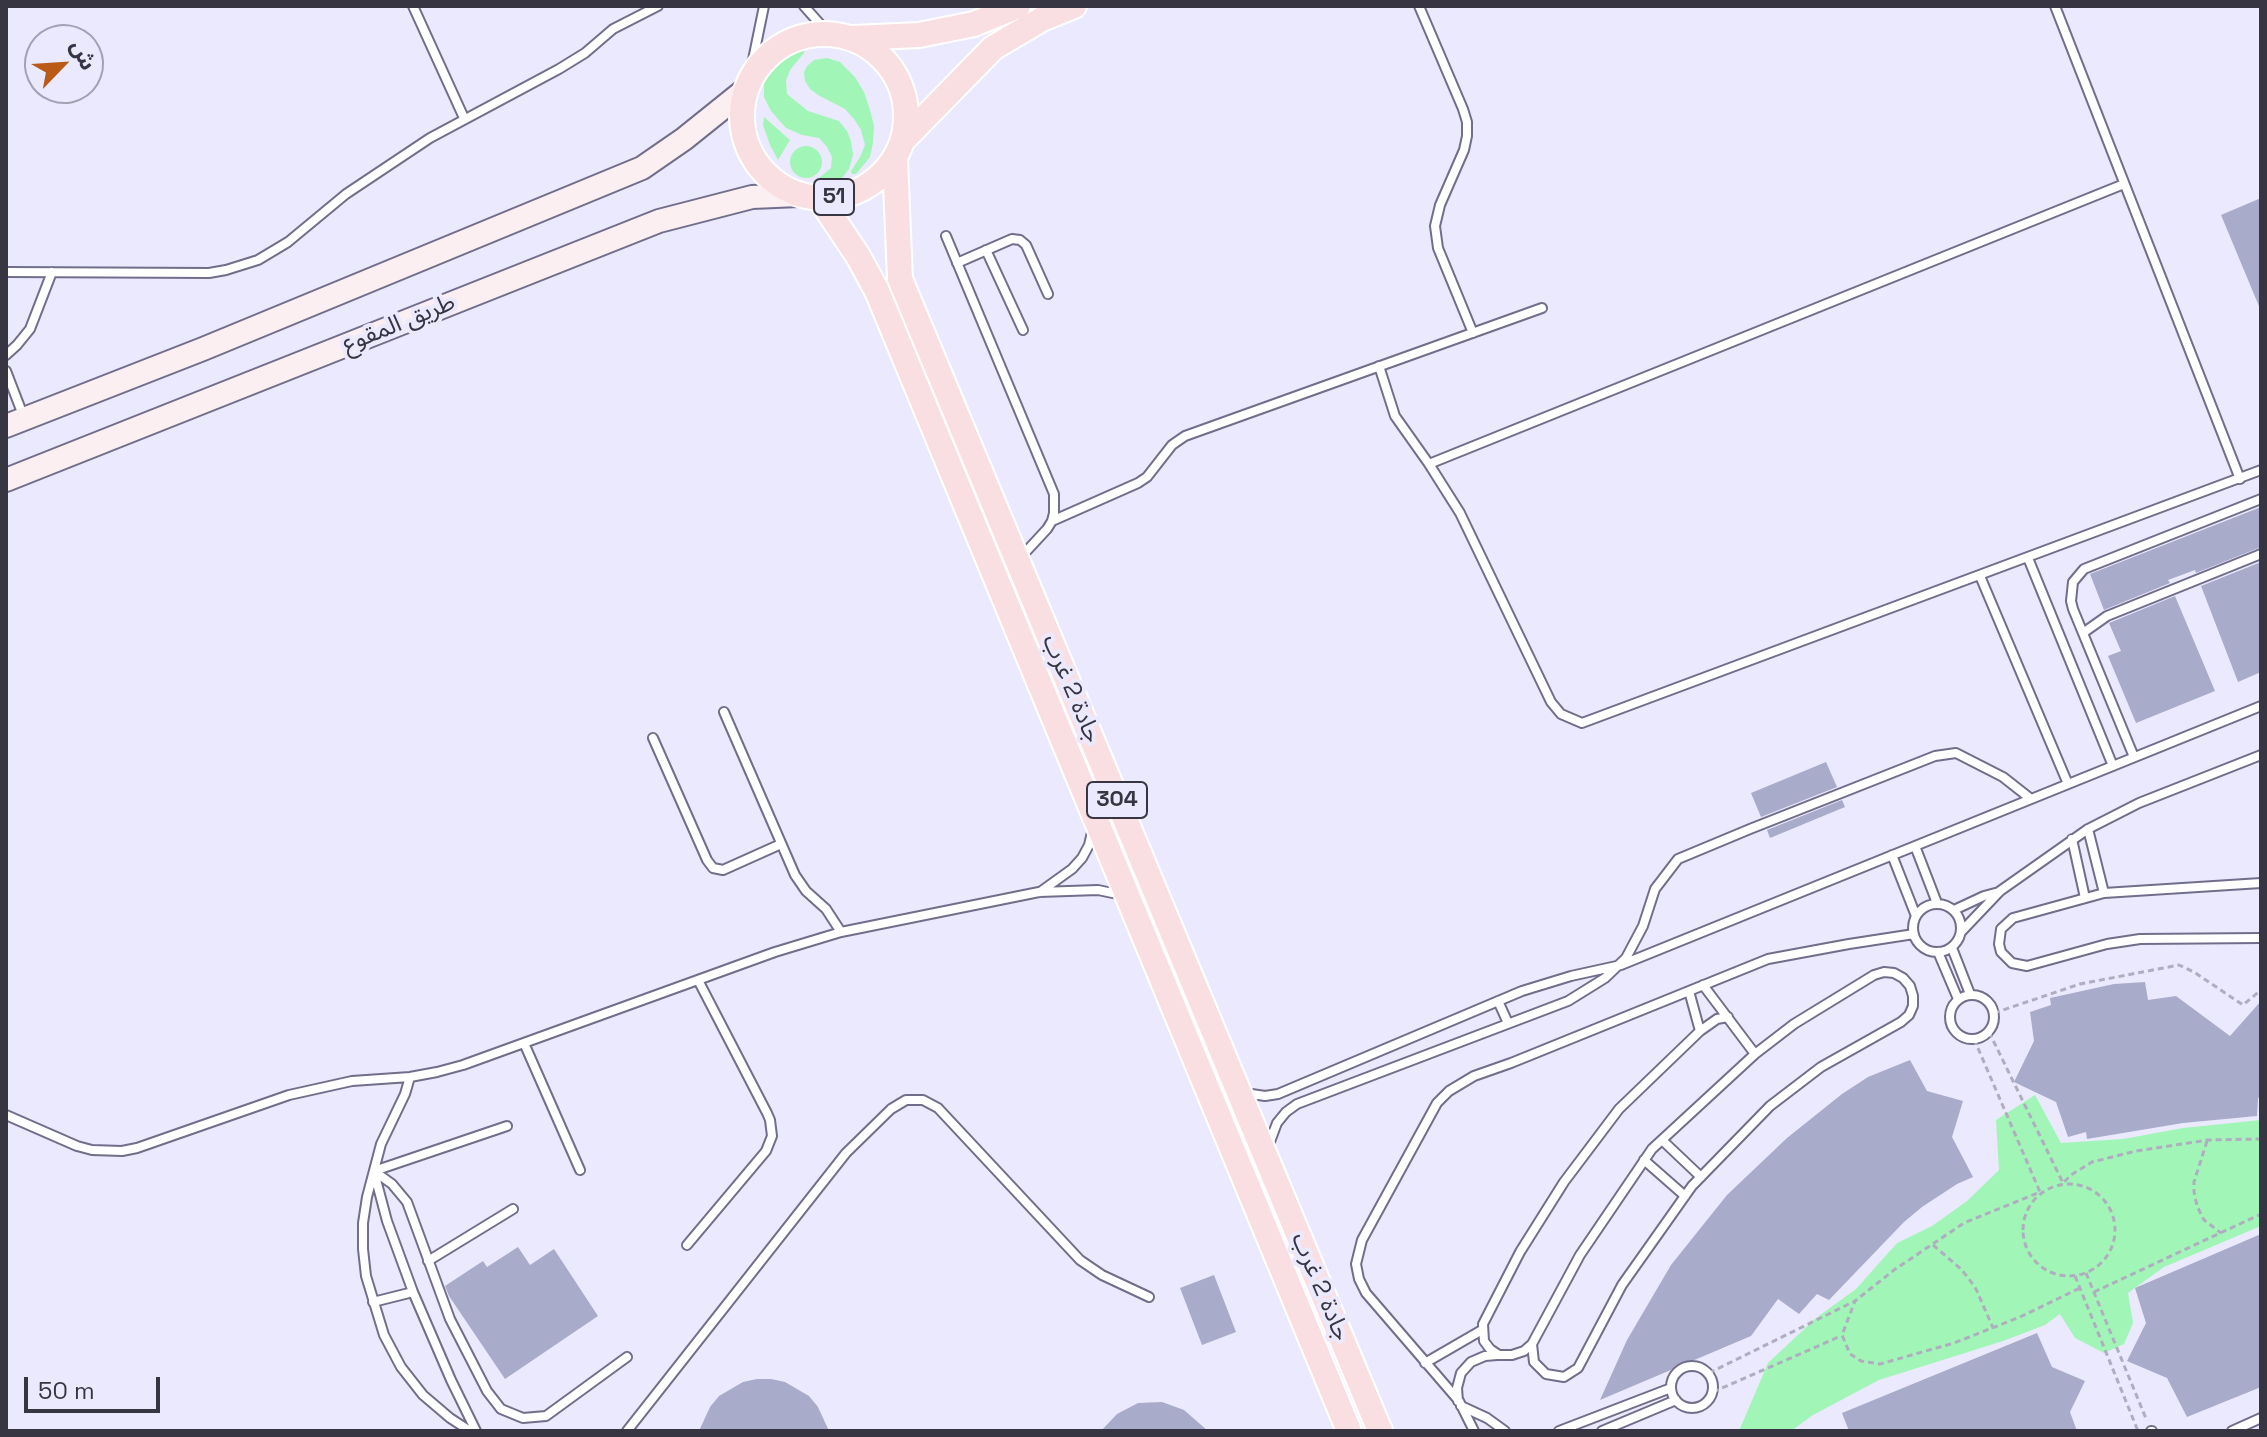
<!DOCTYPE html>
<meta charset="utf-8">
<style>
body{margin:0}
#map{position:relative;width:2267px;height:1437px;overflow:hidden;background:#ebe9fd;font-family:"Space Grotesk","Noto Sans Arabic",sans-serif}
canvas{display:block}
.frame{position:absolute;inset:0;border:8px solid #373542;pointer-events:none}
.north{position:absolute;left:24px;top:24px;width:80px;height:80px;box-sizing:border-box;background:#ebe9fd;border:2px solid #a3a1b2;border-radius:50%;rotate:65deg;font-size:22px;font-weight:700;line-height:32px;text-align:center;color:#373542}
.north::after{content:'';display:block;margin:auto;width:28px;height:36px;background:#ba5a17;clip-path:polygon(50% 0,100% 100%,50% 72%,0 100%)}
.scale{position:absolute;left:24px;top:1377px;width:136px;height:36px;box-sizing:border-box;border:4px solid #373542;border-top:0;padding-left:10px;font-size:24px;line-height:28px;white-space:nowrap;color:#373542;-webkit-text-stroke:6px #ebe9fd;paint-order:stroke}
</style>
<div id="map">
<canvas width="2267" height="1437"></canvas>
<div class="frame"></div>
<div class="north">ش</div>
<div class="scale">50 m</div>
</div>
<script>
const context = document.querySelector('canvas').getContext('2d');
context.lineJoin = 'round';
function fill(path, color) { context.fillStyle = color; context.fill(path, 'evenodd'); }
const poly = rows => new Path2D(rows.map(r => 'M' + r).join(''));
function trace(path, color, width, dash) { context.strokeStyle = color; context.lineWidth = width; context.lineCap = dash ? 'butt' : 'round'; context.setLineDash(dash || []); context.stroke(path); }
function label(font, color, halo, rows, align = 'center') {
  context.font = font + ' "Space Grotesk","Noto Sans Arabic",sans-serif'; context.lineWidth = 8; context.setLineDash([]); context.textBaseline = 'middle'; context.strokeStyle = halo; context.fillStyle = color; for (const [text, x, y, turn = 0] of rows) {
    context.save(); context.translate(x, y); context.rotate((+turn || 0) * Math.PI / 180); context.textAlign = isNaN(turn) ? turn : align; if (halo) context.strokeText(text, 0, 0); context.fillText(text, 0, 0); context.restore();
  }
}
fill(poly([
 [805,49,804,53,790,70,786,81,787,94,808,111,839,121,847,131,851,141,853,155,849,169,840,181,828,187,809,186,831,168,832,157,827,147,819,138,802,135,786,128,771,111,764,97,764,80,770,68,783,57],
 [827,58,840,62,855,77,864,92,870,110,874,126,873,143,870,157,856,174,852,174,851,171,860,157,865,145,861,130,854,119,845,109,818,95,810,89,805,81,804,72,807,66,814,60],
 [764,117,790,140,778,160,770,145,763,125],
 '790 162a16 16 0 1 1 32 0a16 16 0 1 1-32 0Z',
 [2035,1095,2061,1143,2123,1139,2183,1128,2261,1120,2261,1226,2164,1267,2128,1293,2133,1323,2124,1344,2104,1353,2075,1338,2060,1314,2045,1325,2003,1341,1879,1380,1813,1415,1791,1431,1739,1431,1768,1363,1816,1318,1856,1289,1897,1243,1932,1226,1967,1201,1999,1170,1996,1120]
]), '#a1f6b7');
fill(poly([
 [2261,198,2261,311,2221,215],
 [2261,507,2261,547,2196,573,2195,570,2168,580,2170,583,2104,610,2090,574],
 [2261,562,2261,672,2238,682,2201,586],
 [2175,596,2215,691,2136,723,2108,656,2121,651,2109,623],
 [1826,762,1837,787,1761,817,1751,793],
 [1842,800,1845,807,1770,838,1767,830],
 [2145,982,2148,1000,2176,996,2230,1036,2261,1001,2261,1092,2258,1099,2257,1116,2183,1123,2087,1139,2086,1132,2068,1137,2056,1102,2014,1082,2034,1041,2030,1012,2051,1005,2050,998,2114,984],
 [1910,1060,1927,1091,1963,1101,1952,1137,1973,1177,1957,1184,1922,1207,1904,1222,1829,1300,1817,1294,1799,1314,1778,1299,1751,1336,1600,1400,1627,1340,1671,1265,1727,1195,1787,1138,1842,1094,1868,1077],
 [2261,1234,2261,1387,2187,1417,2167,1378,2127,1361,2146,1323,2135,1288],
 [518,1247,530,1265,554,1249,598,1316,505,1379,449,1296,445,1286,483,1261,487,1267],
 [1214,1275,1236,1332,1202,1345,1180,1288],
 [2037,1333,2052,1367,2085,1381,2070,1412,2077,1431,1849,1431,1842,1413],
 [757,1379,771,1379,785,1382,809,1396,818,1407,829,1431,699,1431,710,1407,719,1396,743,1382],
 [1162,1402,1184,1410,1208,1431,1101,1431,1117,1414,1138,1403]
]), '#a9abca');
const lane = poly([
 [413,6,464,118],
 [804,6,828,33],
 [1419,6,1463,109,1467,122,1467,136,1464,150,1440,205,1435,226,1438,248,1473,333],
 [2055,6,2240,479],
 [748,84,764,6],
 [946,236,1054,494,1054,513,1052,521,1047,529,1021,557],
 [986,250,1023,330],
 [957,263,1012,239,1020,240,1026,245,1048,294],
 [6,272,209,273,226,270,258,260,288,242,346,194,430,138,559,69,585,53,613,29,658,6],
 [6,355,17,345,30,329,52,272],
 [1379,366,1395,416,1429,464,1460,513,1551,702,1561,714,1582,723,2261,470],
 [6,371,23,415],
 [1429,464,2124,184],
 [1052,521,1138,483,1147,477,1172,445,1185,436,1542,308],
 [2028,558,2113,766],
 [1980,576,2068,784],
 [2083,633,2107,616,2261,554],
 [724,712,795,875,806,891,826,909,841,932],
 [653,738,707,860,713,868,723,870,781,844],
 [2134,757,2073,609,2071,601,2073,582,2084,569,2261,499],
 [2088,829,2104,893],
 [2072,839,2085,898],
 [1915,846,1937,903],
 [1892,855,1916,916],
 [2261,883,2104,893,2013,918,2001,929,1999,944,2001,952,2012,963,2027,966,2107,944,2140,939,2261,938],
 [1040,892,1072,869,1082,858,1089,845,1093,828],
 '1913 928a24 24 0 1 1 48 0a24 24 0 1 1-48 0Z',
 [1954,910,1984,896,1999,892],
 [1961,932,2000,891,2088,829,2139,803,2261,755],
 [1952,948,1970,994],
 [1938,952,1958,999],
 [1703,985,1755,1054],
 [1689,991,1700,1031],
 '1950 1017a22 22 0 1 1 44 0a22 22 0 1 1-44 0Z',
 [1498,1001,1508,1023],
 [524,1043,580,1170],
 [410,1077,405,1094,381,1144,367,1197,363,1223,363,1249,366,1276,384,1335,401,1367,423,1395,450,1418,470,1431],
 [1245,1093,1265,1096,1278,1094,1522,991,1571,976,1621,965,2261,706],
 [6,1115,77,1146,92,1150,122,1151,137,1148,289,1095,352,1081,410,1077,437,1072,463,1065,775,952,841,932,1039,892,1098,890,1122,895],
 [1662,1140,1701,1177],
 [1268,1147,1277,1123,1286,1112,1297,1104,1568,1001,1605,978,1626,958,1643,926,1655,889,1678,859,1750,829,1935,756,1956,753,2003,777,2031,799],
 [1644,1160,1685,1196],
 [374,1171,392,1184,407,1202,450,1319,487,1391,501,1409,523,1418,546,1416,627,1357],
 [374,1171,507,1126],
 [374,1172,387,1221,413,1292,451,1380,476,1431],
 [687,1245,766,1151,772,1136,770,1120,767,1113,698,980],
 [428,1261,513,1209],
 [373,1302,413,1292],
 [1532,1344,1534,1362,1546,1374,1564,1377,1578,1368,1622,1285,1692,1186,1770,1106,1821,1067,1901,1022,1909,1015,1913,1006,1913,996,1910,986,1903,978,1894,973,1884,972,1874,975,1794,1024,1755,1054,1652,1149,1580,1255,1532,1344,1524,1351,1512,1355,1499,1355,1490,1349,1484,1341,1483,1324,1520,1252,1564,1182,1619,1109,1700,1031,1717,1019,1728,1017],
 [1425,1363,1482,1330],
 '1671 1387a21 21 0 1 1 42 0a21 21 0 1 1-42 0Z',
 [1458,1401,1457,1388,1461,1373,1471,1362,1485,1356,1497,1355],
 [1461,1406,1487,1418,1505,1431],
 [627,1431,846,1153,891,1109,906,1100,923,1100,938,1108,1080,1260,1102,1275,1149,1297],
 [1474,1431,1459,1401,1366,1293,1359,1279,1356,1264,1362,1240,1437,1103,1449,1091,1474,1076,1511,1063,1768,959,1849,944,1914,934],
 [1559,1431,1671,1388],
 [1602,1431,1676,1400],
 [2151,1431,2152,1431],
 [2232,1431,2261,1418]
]);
const secondary = poly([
 [6,426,203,349,642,168,684,139,745,90],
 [6,480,659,221,752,197,799,195]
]);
const primary = poly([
 '742 116a82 82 0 1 1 164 0a82 82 0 1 1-164 0Z',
 [854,38,919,35,974,24,1018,6],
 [904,139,993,48,1042,19,1074,6],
 [895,160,900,279,1380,1431],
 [820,199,858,256,877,291,1349,1431]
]);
trace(lane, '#716e8b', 12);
trace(secondary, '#716e8b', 26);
trace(primary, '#fff', 28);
trace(poly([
 [1994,1013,2080,984,2179,965,2194,972,2243,1005,2261,990],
 [1989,1032,2063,1183,2071,1175,2092,1162,2136,1151,2208,1140,2261,1139],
 [1974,1039,2040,1192,1964,1223,1894,1270,1855,1301,1842,1335,1850,1354,1861,1361,1880,1364,1954,1343,2020,1317,2080,1288],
 [2207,1141,2194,1182,2194,1192,2197,1206,2204,1220,2221,1233],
 '2023 1230a46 46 0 1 1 92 0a46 46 0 1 1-92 0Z',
 [1933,1245,1961,1269,1969,1279,1976,1289,1993,1328],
 [2086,1273,2147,1421],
 [2075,1276,2138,1431],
 [2094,1292,2261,1214],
 [1709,1373,1855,1301],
 [1713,1392,1841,1336]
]), '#afadbf', 3, [6, 4]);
trace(lane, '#fff', 8);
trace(secondary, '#fceff1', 22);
trace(primary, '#fadfe2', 24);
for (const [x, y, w] of [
 [834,197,40],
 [1117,800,60]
]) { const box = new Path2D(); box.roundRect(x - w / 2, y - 18, w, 36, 6); context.fillStyle = '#ebe9fd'; context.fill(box); trace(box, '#373542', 2); }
label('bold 22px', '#373542', null, [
 ["51",834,197],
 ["304",1117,800]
]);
label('24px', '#373542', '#ebe9fd', [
 ["طريق المقوع",399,324,-22],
 ["جادة 2 غرب",1071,689,67],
 ["جادة 2 غرب",1320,1287,67]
]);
</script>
